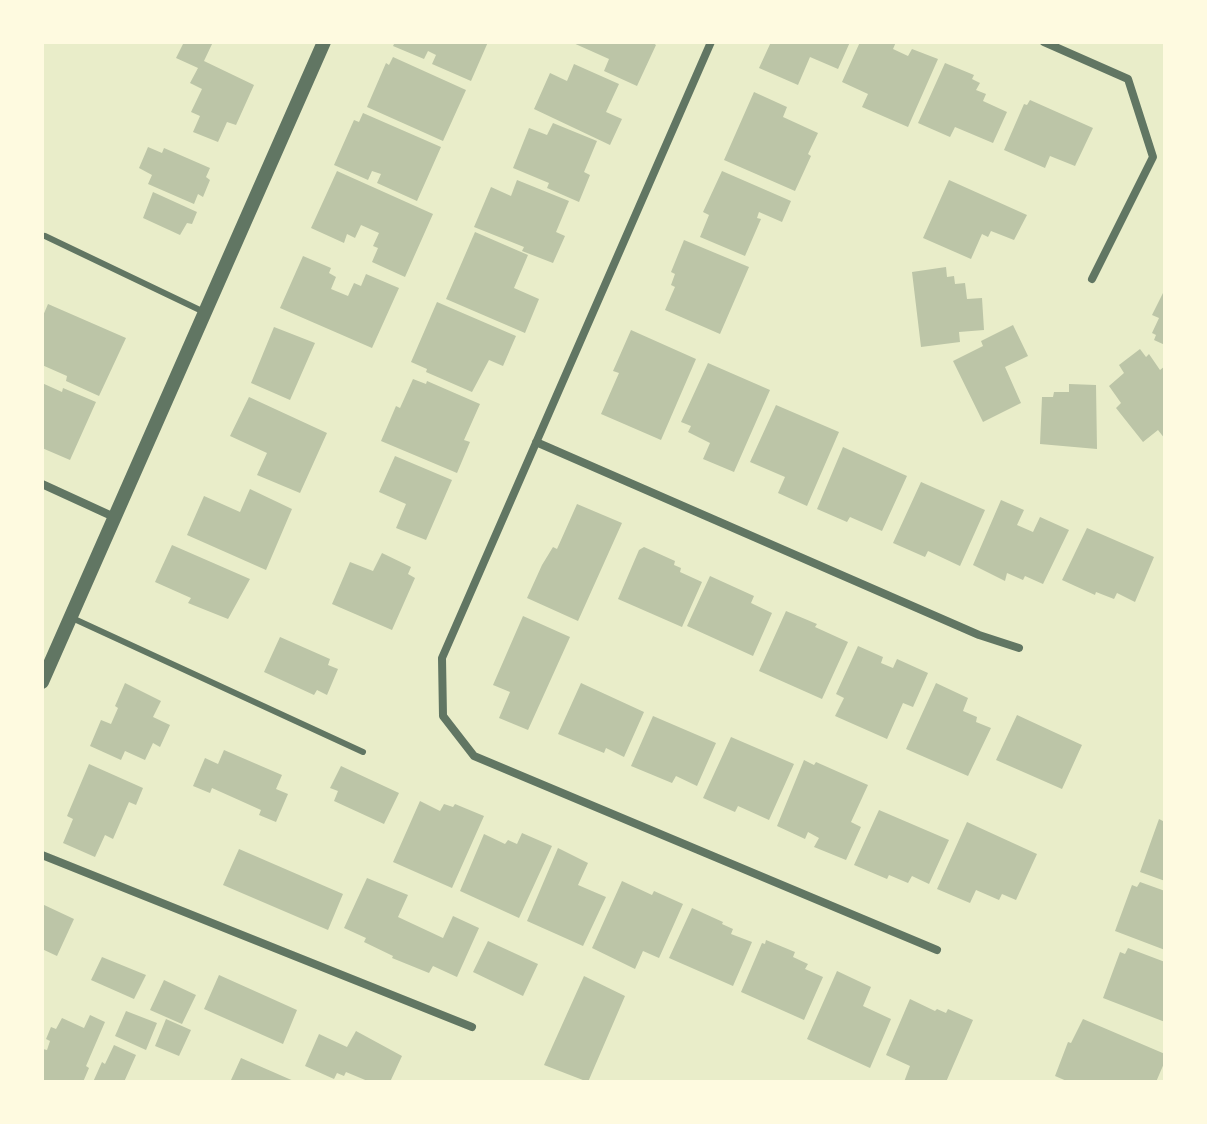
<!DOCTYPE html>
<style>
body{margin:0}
#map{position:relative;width:1207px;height:1124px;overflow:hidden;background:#e9edc9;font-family:Lato,sans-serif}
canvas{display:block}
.frame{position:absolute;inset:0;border:44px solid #fefae0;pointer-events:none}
</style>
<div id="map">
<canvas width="1207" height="1124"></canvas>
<div class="frame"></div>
</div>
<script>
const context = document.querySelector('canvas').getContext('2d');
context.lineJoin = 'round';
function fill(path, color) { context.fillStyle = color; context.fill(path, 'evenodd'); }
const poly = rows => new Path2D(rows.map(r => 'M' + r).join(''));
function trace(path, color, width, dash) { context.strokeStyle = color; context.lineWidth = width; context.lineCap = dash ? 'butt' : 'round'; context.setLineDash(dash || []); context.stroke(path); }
fill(poly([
 [184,42,213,42,204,61,254,85,236,125,227,122,218,142,193,132,200,116,191,112,202,89,190,83,198,68,176,58],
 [395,42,488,42,471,81,432,64,436,55,428,51,424,59,393,46],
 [571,42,652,42,656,45,637,86,604,71,609,59],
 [771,42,850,42,838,69,810,57,798,85,759,68],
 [860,42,896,42,893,49,908,56,912,49,938,59,908,127,862,107,868,94,842,82],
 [393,57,466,90,443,141,367,107,386,63,389,65],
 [945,63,974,75,972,79,980,83,976,90,986,94,983,101,1007,112,993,143,955,127,950,137,918,123],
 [574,64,619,84,606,112,622,119,610,145,534,109,550,73,567,81],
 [754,92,787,107,783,117,818,133,808,154,811,156,795,191,724,160],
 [1030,100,1093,128,1075,166,1050,156,1045,168,1004,150,1024,104,1027,105],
 [363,113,441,147,417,201,377,183,381,174,372,171,368,180,334,165,354,120,359,122],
 [553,123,597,141,584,172,590,175,579,202,547,188,549,183,513,168,529,128,547,135],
 [148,147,162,153,164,148,210,168,206,177,210,180,203,197,198,194,194,204,148,184,152,175,139,168],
 [337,171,433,214,405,277,372,262,378,248,373,246,379,233,361,225,355,238,347,234,344,243,311,228],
 [722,171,791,201,782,222,759,212,757,218,761,219,745,256,700,237,709,215,703,212],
 [517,180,569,201,556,232,565,236,553,263,522,251,524,247,474,227,491,187,511,196],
 [949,180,1027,215,1014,240,991,231,988,237,982,234,971,259,923,238],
 [153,192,197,212,192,224,187,223,180,235,143,218],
 [475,232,528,255,514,288,539,299,525,333,446,299],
 [684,240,749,267,720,334,665,310,675,287,671,285,675,274,671,272],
 [303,256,331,268,329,273,336,277,331,289,348,296,354,283,361,286,366,274,399,288,372,348,280,308],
 [946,267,947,277,954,276,955,284,965,283,967,299,982,298,984,330,959,332,960,342,921,347,912,272],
 [1165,289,1165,345,1154,340,1156,335,1152,333,1159,318,1152,315],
 [437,302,516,336,503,366,489,360,472,392,426,372,427,369,411,362],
 [48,304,126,338,99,396,66,381,67,376,42,365,42,318],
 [1013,325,1028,356,1005,367,1021,403,983,422,953,361,983,346,981,341],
 [274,327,315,343,290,400,251,383],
 [631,330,696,359,661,440,601,414,619,373,613,371],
 [1140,349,1146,357,1149,354,1160,370,1165,366,1165,439,1158,430,1143,442,1116,408,1121,403,1109,386,1124,373,1119,365],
 [708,363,770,390,734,472,703,459,710,443,688,432,691,426,681,422],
 [413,379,426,384,427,381,480,404,464,440,470,442,457,473,381,441,396,406,400,408],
 [42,383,62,392,63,388,96,402,70,460,42,448],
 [1069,384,1096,385,1097,449,1040,444,1042,397,1053,397,1054,392,1069,392],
 [249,397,327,433,300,493,257,475,267,453,230,436],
 [776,405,839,432,807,506,778,493,785,477,750,462],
 [843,447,907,476,882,531,850,517,847,522,817,509],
 [395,456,452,480,426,540,396,528,406,504,379,492],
 [921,482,985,510,960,566,928,551,925,557,893,543],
 [250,489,292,509,266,570,187,535,204,496,240,512],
 [1001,500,1024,510,1017,525,1033,532,1040,517,1069,530,1043,584,1025,576,1023,580,1007,573,1005,581,973,565],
 [577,504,622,523,578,621,527,598,542,565,553,547,557,549],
 [1087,528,1154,557,1135,602,1117,593,1114,599,1096,592,1095,595,1062,580],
 [172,545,250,579,228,619,188,603,191,598,155,582],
 [644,547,675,561,674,565,681,568,680,572,702,582,682,627,618,599,639,550],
 [382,553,411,567,408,574,415,578,392,630,332,604,350,562,373,571],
 [710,576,754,596,751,603,772,613,753,656,687,626],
 [786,611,817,624,815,627,848,642,822,699,759,671],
 [523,616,570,637,528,730,499,718,510,692,493,685],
 [280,637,330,659,328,665,338,669,327,695,317,690,314,695,264,672],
 [858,646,883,657,881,663,893,668,897,659,928,673,913,707,903,703,887,739,835,716,844,698,836,694],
 [125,683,161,701,153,717,170,725,160,747,153,743,145,760,125,751,121,760,90,746,101,720,111,724,118,708,115,706],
 [581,683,644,712,624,757,606,748,604,753,558,734],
 [936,683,968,698,963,711,977,717,976,722,991,728,968,776,906,749],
 [1017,715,1082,745,1062,789,996,760],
 [653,716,716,743,697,786,676,776,672,783,631,766],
 [731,737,794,764,769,820,738,806,735,812,703,798],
 [224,750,282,775,276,789,288,794,276,822,259,815,261,810,212,788,210,793,193,786,205,758,218,764],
 [804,760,814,765,816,762,868,785,851,822,861,827,846,860,814,847,819,838,808,832,805,839,777,826],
 [89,764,143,788,136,805,129,802,113,839,105,835,95,857,63,843,73,819,67,816],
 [341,766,399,793,384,824,334,801,338,791,330,788],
 [420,801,440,811,444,804,453,807,455,804,484,816,452,888,393,862],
 [879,810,949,840,929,884,912,876,908,883,889,875,887,879,854,865],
 [1159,819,1165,822,1165,881,1140,872],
 [967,822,1037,854,1016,900,1002,894,999,900,976,890,970,903,937,889],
 [522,833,552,846,519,918,460,891,484,834,505,844,508,840,517,844],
 [558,848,588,863,578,885,606,897,583,946,527,921],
 [239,849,343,894,328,930,223,885],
 [367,878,408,895,398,917,443,938,453,916,479,928,457,977,433,966,429,973,392,958,393,956,364,942,366,938,344,928],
 [622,881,652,895,654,891,683,904,659,958,643,951,635,969,592,948],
 [1140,882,1165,891,1165,950,1115,931,1132,885,1137,887],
 [42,904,74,919,57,956,42,949],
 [692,908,723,922,722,924,733,929,731,934,752,942,733,986,669,958],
 [766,940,795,952,793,957,808,964,805,969,823,977,804,1020,741,992,762,943,765,944],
 [488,941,538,964,523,996,473,972],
 [1128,948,1165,962,1165,1022,1103,998,1120,952,1125,954],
 [102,957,146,975,134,999,91,980],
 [837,971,871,987,863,1006,891,1019,870,1068,807,1039],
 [219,975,297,1010,283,1044,204,1009],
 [584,976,625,996,588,1082,544,1065],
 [164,980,196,995,182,1024,150,1010],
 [910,999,935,1011,937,1009,946,1013,948,1009,973,1020,946,1082,904,1082,910,1066,886,1055],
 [126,1011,157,1023,146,1050,115,1036],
 [90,1015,105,1022,86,1066,89,1068,83,1082,42,1082,42,1052,43,1049,47,1050,50,1041,46,1039,51,1027,56,1029,62,1018,84,1028],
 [166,1019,191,1030,179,1056,155,1046],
 [1083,1019,1165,1054,1165,1061,1156,1082,1069,1082,1055,1076,1068,1042,1071,1043],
 [356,1031,402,1056,390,1082,370,1082,346,1072,344,1076,337,1073,334,1079,305,1066,319,1034,347,1047],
 [114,1045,136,1055,124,1082,93,1082,102,1062,105,1064],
 [241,1058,296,1082,235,1082,231,1080]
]), '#bcc5a7');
trace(poly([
 [45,236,204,312],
 [70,617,363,752]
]), '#617663', 6);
trace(poly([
 [711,42,442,658,443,716,474,756,937,950],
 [1044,42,1128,79,1153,157,1092,279],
 [536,442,979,635,1019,648],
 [42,484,114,517],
 [42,855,472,1027]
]), '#617663', 8);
trace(poly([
 [42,682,324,42]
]), '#617663', 14);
</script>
